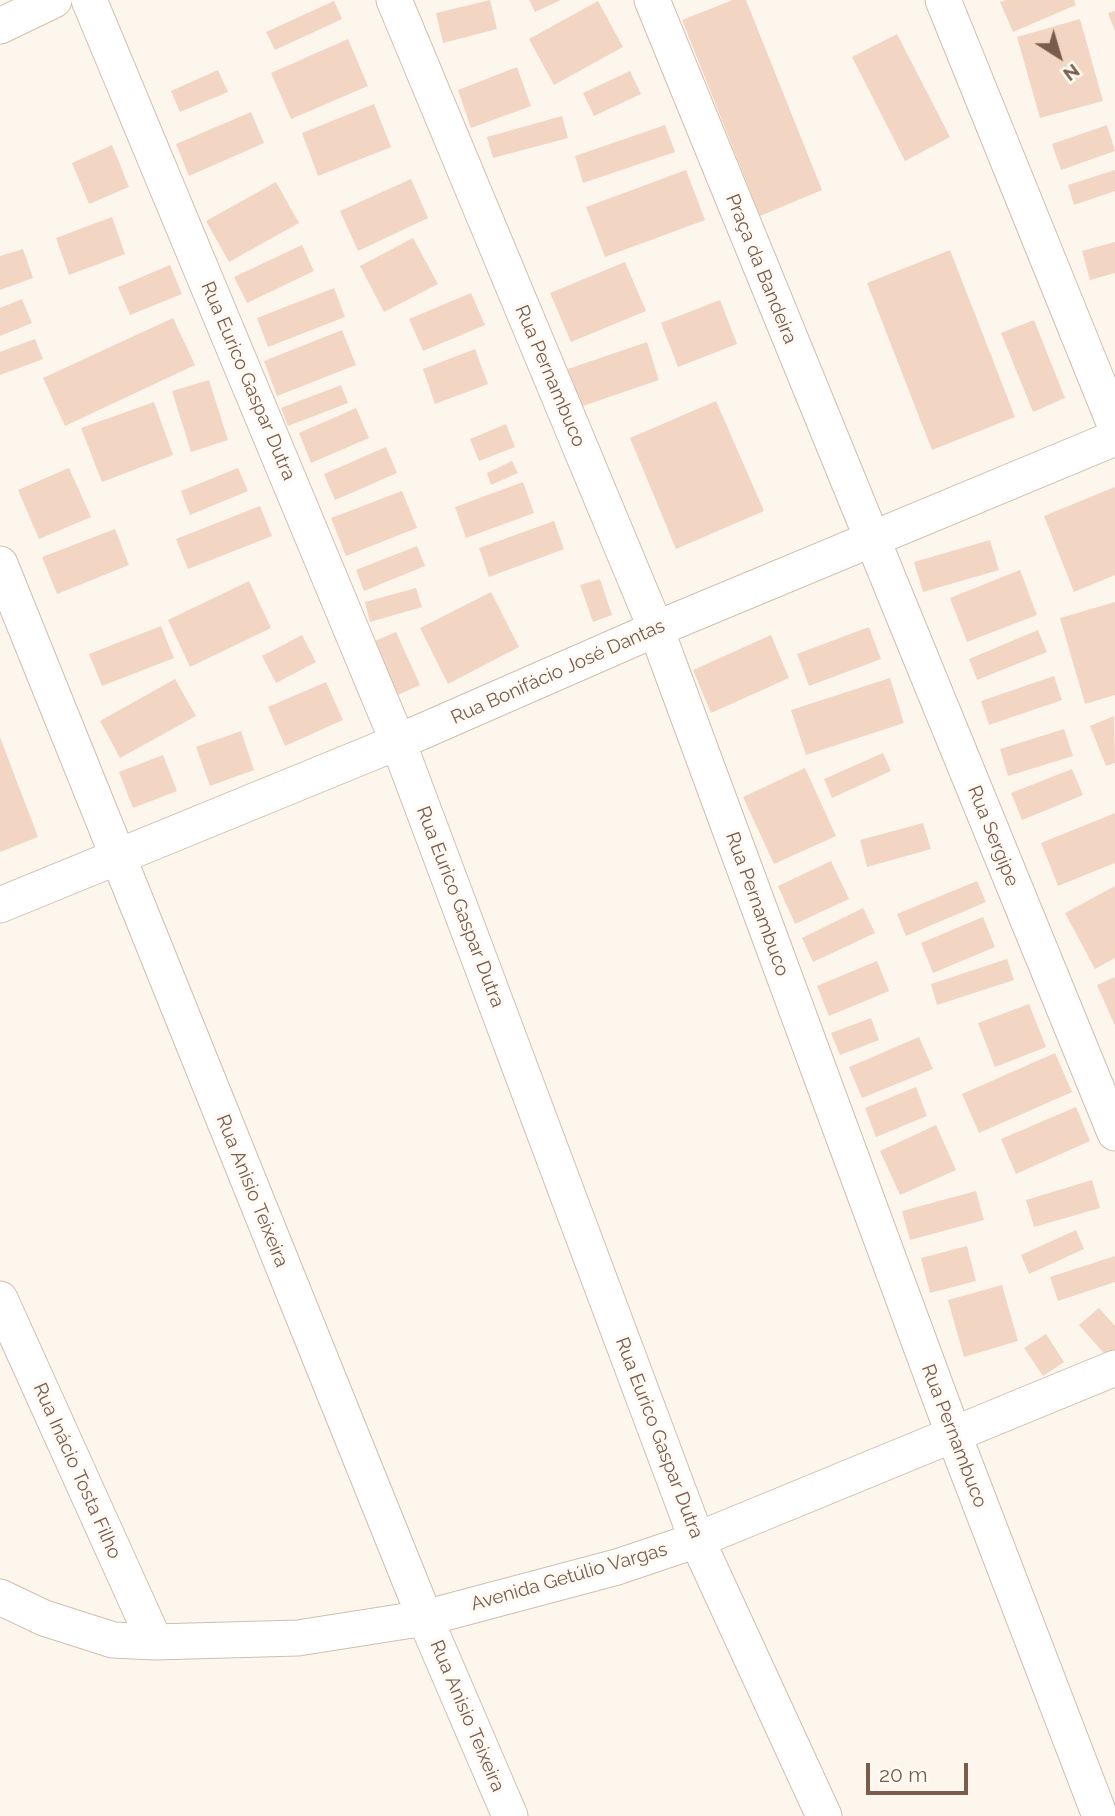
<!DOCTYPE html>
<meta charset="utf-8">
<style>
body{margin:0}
#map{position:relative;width:1115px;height:1816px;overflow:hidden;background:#fdf6ec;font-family:Raleway,sans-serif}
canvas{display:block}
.north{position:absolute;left:1024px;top:21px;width:70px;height:70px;-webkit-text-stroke:5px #fffaf3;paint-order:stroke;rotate:143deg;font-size:19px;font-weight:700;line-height:28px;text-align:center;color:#7a5c4d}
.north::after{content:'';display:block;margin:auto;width:24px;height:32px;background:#7a5c4d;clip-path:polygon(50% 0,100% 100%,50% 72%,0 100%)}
.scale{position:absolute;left:866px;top:1763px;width:102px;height:32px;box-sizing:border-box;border:4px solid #7a5c4d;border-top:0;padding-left:9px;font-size:21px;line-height:24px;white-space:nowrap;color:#7a5c4d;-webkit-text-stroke:5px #fffaf3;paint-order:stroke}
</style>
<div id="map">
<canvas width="1115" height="1816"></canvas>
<div class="north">N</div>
<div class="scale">20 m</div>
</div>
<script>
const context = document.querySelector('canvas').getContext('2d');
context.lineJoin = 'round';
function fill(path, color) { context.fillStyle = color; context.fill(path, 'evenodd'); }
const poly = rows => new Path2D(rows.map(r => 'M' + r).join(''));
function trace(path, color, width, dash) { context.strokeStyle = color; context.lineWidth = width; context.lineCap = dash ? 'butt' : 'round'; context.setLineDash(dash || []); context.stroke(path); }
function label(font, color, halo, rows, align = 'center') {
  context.font = font + ' Raleway,sans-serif'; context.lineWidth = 6; context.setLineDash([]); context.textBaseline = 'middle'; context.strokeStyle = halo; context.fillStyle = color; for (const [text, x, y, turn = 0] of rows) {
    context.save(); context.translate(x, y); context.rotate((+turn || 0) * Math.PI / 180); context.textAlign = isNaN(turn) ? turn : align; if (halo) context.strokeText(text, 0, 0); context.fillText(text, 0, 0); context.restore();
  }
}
fill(poly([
 [490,0,497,29,443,43,436,13],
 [529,0,561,0,535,12],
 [733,0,746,0,822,190,760,216,682,20],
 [1006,0,1074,0,1076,5,1013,32,1000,2],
 [334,1,342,19,275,50,266,32],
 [598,1,623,47,554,85,529,39],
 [1115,11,1115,31,1108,13],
 [1080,19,1103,101,1040,118,1017,37],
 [897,34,950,137,905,161,852,57],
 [348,39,368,86,291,119,271,73],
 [517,67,531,106,471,128,458,90],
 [218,70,228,92,180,112,171,91],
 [630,71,641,94,594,116,583,93],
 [374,104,391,147,318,176,302,133],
 [251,112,264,143,189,176,176,144],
 [562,116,568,138,493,158,487,137],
 [665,125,675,152,583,183,575,156],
 [1107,125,1115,151,1061,170,1052,144],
 [112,145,129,187,89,204,72,163],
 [686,170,705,220,605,257,586,207],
 [1115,170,1115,191,1074,205,1068,185],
 [411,179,428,218,358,251,340,211],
 [276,182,299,223,229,262,206,221],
 [112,217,125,254,69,275,56,238],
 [413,238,438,284,384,312,360,266],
 [1115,242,1115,273,1090,280,1082,251],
 [302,245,314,271,247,303,234,277],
 [23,249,33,278,0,290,0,256],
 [950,250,1015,417,932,450,867,283],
 [625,262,646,311,571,342,550,293],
 [170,265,182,294,130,315,118,287],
 [334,288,345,317,268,347,257,318],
 [471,293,485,325,423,351,409,319],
 [22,299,32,323,0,336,0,308],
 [720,300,737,344,678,367,661,323],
 [173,318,195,365,65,426,43,378],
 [1034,320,1065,398,1033,412,1001,333],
 [342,330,356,365,277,396,264,361],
 [35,339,43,359,0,375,0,352],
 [647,342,659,380,574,409,562,371],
 [475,349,488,384,435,404,423,369],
 [209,380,228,440,191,452,172,391],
 [341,385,348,403,288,426,281,408],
 [716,401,764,511,676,549,630,438],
 [154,402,173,455,102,482,81,428],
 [356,408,369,438,311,463,299,433],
 [506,424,515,447,479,461,470,439],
 [386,447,397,473,335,500,324,474],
 [512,461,518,473,491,485,487,473],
 [69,468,91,517,39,539,18,490],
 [238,468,248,491,190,515,181,491],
 [523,482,534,513,466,538,455,507],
 [1115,487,1115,575,1074,592,1044,516],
 [402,491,417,528,346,556,331,518],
 [260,506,272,536,188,569,176,539],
 [554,521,564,549,489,577,479,548],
 [115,529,129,565,57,594,42,557],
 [990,540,999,570,923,592,914,562],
 [417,546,425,566,364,591,356,570],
 [1020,570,1037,615,967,642,950,598],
 [600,579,612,615,593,622,580,585],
 [249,581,271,628,190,667,168,620],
 [416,588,422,607,370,622,365,602],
 [491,592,519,647,448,684,420,628],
 [1115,602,1115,695,1085,704,1060,618],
 [161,626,174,658,102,686,89,654],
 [869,627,881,659,809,686,797,654],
 [1038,630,1047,652,977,680,969,659],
 [396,632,420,685,391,698,368,644],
 [302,635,316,662,276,683,262,656],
 [771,635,789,678,711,713,693,670],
 [1054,676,1062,700,989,725,981,701],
 [890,678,904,723,806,755,791,710],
 [175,679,196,716,120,758,100,721],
 [326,682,343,720,285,746,268,707],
 [1114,716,1115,763,1106,766,1090,726],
 [1064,729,1073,756,1008,776,1000,749],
 [241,731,254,770,210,786,196,747],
 [0,737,38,837,0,852],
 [883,753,891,771,832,798,824,779],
 [163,755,177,791,133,808,119,772],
 [805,768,836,836,774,864,743,797],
 [1072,769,1083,795,1022,820,1011,793],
 [1115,813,1115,863,1058,886,1041,843],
 [923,823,931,849,867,867,860,840],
 [831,861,849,899,795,924,778,886],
 [977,881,986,902,906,936,897,914],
 [1115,886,1115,958,1095,969,1065,913],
 [863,908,875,933,813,962,802,938],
 [983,917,995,947,933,973,921,943],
 [1007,959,1014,980,937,1005,931,984],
 [877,961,889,991,829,1016,817,986],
 [1115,977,1115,1026,1097,985],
 [1029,1004,1046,1047,995,1067,978,1023],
 [871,1018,879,1040,840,1055,831,1033],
 [919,1037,933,1069,862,1098,849,1067],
 [1055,1053,1072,1092,979,1133,962,1094],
 [916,1087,927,1116,876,1137,865,1108],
 [1076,1107,1090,1141,1016,1174,1001,1139],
 [936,1125,956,1170,900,1195,880,1151],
 [1092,1180,1100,1208,1034,1227,1026,1200],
 [976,1191,984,1220,910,1240,902,1211],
 [1076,1230,1084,1249,1029,1274,1021,1255],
 [967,1246,976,1281,930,1293,921,1258],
 [1115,1256,1115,1282,1058,1301,1050,1277],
 [1002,1285,1018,1341,964,1357,948,1300],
 [1099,1308,1115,1326,1115,1353,1109,1359,1079,1325],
 [1046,1334,1064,1362,1043,1376,1024,1348]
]), '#f3d5c3');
const minor = poly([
 [89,0,398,742,697,1540,824,1816],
 [394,0,656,629,953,1433,1100,1816],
 [652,0,1115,1133],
 [943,0,1115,425],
 [0,26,54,0],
 [0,564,425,1618,510,1816],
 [0,905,398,742,656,629,1115,438],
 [0,1299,155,1642],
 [0,1597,44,1618,113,1640,155,1642,298,1638,425,1618,617,1567,697,1540,1115,1368]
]);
trace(minor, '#d1beb0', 37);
trace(minor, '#fff', 35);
label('19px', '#7a5c4d', '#fffaf3', [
 ["Praça da Bandeira",761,269,68],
 ["Rua Pernambuco",550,376,67],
 ["Rua Eurico Gaspar Dutra",248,381,67],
 ["Rua Bonifácio José Dantas",558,672,-24],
 ["Rua Sergipe",993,836,68],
 ["Rua Pernambuco",757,904,70],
 ["Rua Eurico Gaspar Dutra",460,907,69],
 ["Rua Anisio Teixeira",252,1191,68],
 ["Rua Pernambuco",954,1436,69],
 ["Rua Eurico Gaspar Dutra",659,1438,69],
 ["Rua Inácio Tosta Filho",77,1471,66],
 ["Avenida Getúlio Vargas",569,1577,-16],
 ["Rua Anisio Teixeira",467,1716,67]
]);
</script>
